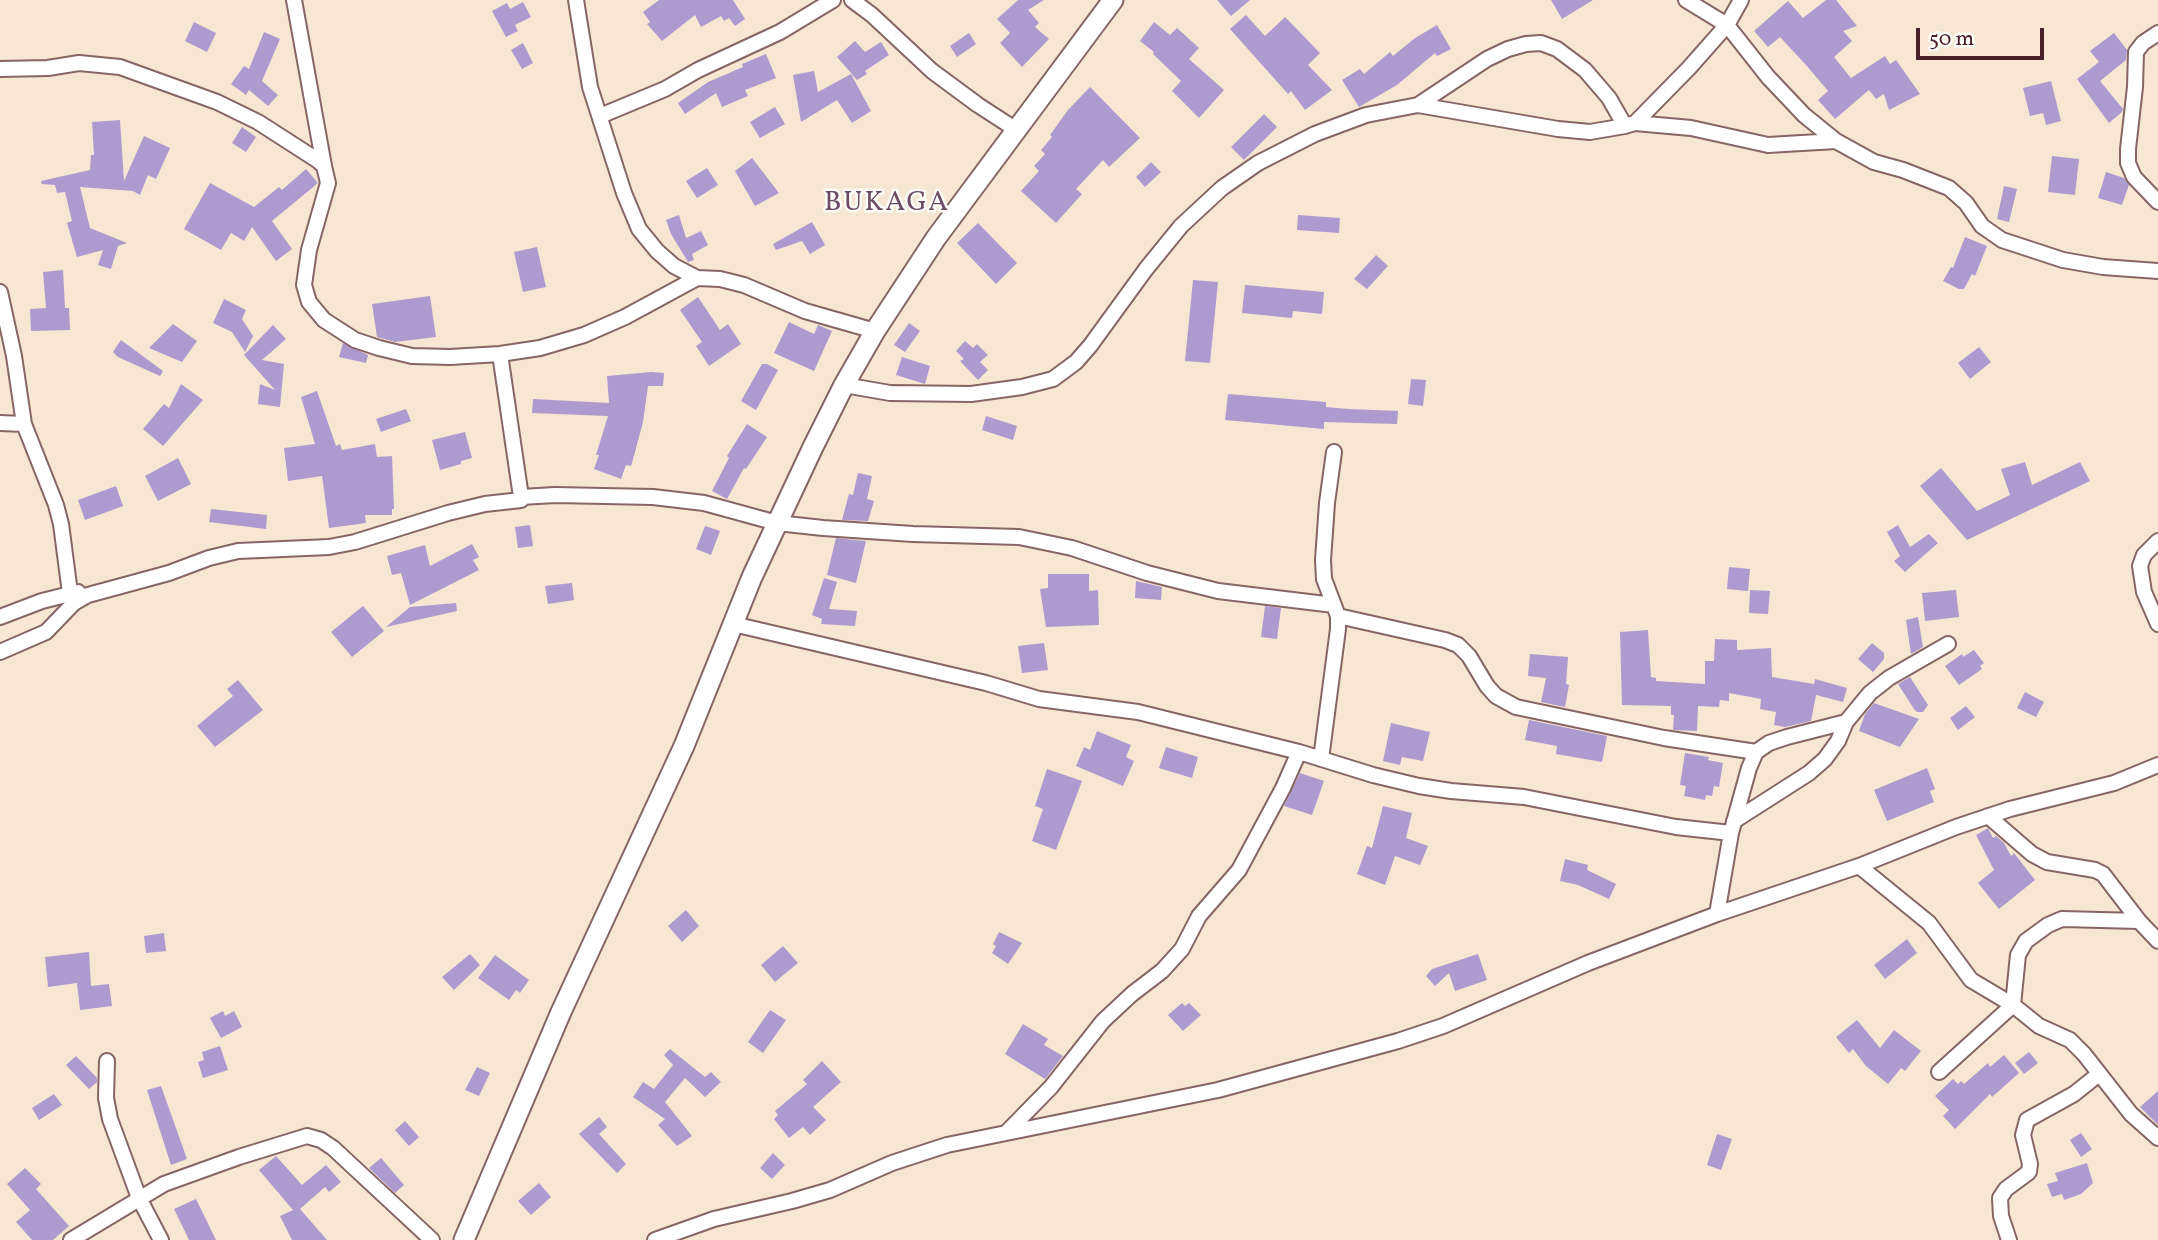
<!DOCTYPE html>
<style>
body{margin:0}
#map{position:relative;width:2158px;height:1240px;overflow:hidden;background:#f7e6d2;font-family:Vollkorn,serif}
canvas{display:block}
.scale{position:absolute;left:1916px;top:28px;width:128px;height:32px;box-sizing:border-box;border:4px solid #4a1f2b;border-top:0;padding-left:9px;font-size:21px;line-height:24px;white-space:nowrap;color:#4a1f2b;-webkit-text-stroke:5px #fdfcf7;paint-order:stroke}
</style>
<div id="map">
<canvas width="2158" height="1240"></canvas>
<div class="scale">50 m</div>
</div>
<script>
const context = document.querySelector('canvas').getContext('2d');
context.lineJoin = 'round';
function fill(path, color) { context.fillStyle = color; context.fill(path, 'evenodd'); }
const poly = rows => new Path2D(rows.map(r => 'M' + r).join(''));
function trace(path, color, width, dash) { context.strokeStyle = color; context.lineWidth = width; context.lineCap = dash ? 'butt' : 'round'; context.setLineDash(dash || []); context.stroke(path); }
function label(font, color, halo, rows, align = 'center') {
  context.font = font + ' Vollkorn,serif'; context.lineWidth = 5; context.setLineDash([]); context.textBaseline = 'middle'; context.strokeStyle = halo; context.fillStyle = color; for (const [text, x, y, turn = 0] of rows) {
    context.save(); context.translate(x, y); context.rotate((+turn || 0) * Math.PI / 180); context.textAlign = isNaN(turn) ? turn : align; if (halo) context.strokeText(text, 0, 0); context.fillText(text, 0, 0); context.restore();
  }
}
fill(poly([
 [659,0,733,0,745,19,735,26,729,18,724,21,721,16,701,27,695,15,662,41,647,24,650,22,643,12],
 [1018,0,1044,0,1028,10,1039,23,1035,27,1049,39,1022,67,1000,43,1010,33,997,19],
 [1217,0,1250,0,1231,16],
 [1551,0,1593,0,1562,19],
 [1826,0,1836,0,1857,26,1843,31,1852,41,1834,57,1851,78,1885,56,1890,64,1896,60,1920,94,1889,110,1884,94,1876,99,1869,90,1835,119,1818,100,1828,91,1806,65,1780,37,1768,47,1754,31,1788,1,1803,18],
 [523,2,531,17,515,25,518,31,506,37,492,11,507,3,510,9],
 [1246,15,1265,36,1285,17,1320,53,1308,65,1332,90,1305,110,1291,91,1288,94,1230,29],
 [194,22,216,33,207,52,185,41],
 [1154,22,1170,35,1177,28,1199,48,1189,59,1224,90,1199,118,1172,91,1181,81,1153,54,1154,52,1140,41],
 [1437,25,1451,49,1437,56,1435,53,1397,85,1359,107,1342,80,1360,69,1364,74,1390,52,1393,56,1415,38],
 [264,32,280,39,262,81,278,95,268,106,249,90,246,95,231,84,244,66,249,69],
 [969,33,976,44,957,57,950,46],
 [2114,33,2127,50,2126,60,2100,81,2123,109,2122,112,2109,123,2077,79,2099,62,2090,51],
 [855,41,865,52,881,42,889,55,865,71,867,74,857,80,837,57],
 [523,43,533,63,522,69,511,50],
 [766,54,776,78,745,90,748,96,722,107,716,93,685,114,678,103,708,82,743,67,742,64],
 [814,71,818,92,851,74,871,111,852,123,837,100,801,122,793,75],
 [2051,81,2061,121,2046,125,2043,113,2030,116,2023,88],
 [1090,87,1140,138,1109,167,1103,160,1076,189,1082,194,1056,223,1021,191,1039,171,1034,166,1045,154,1041,150,1052,137,1050,135,1068,110],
 [775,107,785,124,760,138,750,122],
 [1264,114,1277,127,1244,160,1231,147],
 [120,120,124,181,144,136,170,148,156,179,148,175,140,195,133,191,80,187,90,228,127,243,118,246,111,269,98,265,103,250,77,257,67,223,72,221,65,192,57,193,55,185,42,184,41,181,90,170,91,155,94,155,92,122],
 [242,127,256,137,246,152,232,143],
 [2052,156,2079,159,2075,195,2048,192],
 [752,158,779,193,755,206,735,171],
 [1151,162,1161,172,1145,187,1136,177],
 [707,168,718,185,697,198,686,181],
 [306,169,318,183,272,221,292,249,276,261,252,227,244,241,231,233,221,250,184,229,210,183,254,207,279,187,282,190],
 [2106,172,2124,178,2129,185,2122,205,2098,198],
 [2004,186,2017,189,2009,222,1997,219],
 [679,215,686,238,701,231,708,245,692,254,694,260,688,262,671,234,666,220],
 [1298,215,1340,218,1339,233,1297,230],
 [812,222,825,245,810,254,802,241,776,250,773,244],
 [978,223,1017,263,996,284,957,243],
 [1965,237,1987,246,1975,276,1972,274,1964,289,1959,289,1943,281,1951,267,1953,268],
 [537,247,546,287,523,292,514,252],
 [1376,255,1388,266,1367,289,1354,279],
 [63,270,65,308,69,308,70,330,31,331,30,309,46,308,43,272],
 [1193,280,1218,282,1210,363,1185,361],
 [1245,285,1324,292,1322,314,1293,311,1292,318,1242,313],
 [430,296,436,337,395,342,377,337,372,304],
 [698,297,720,330,728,324,741,344,709,366,696,346,702,342,680,310],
 [224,299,246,310,242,319,253,336,245,352,232,332,213,323],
 [789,322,814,334,818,325,832,331,814,371,774,353],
 [909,323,920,331,905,352,894,345],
 [173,324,197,341,182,362,149,348],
 [273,325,286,339,262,360,284,364,280,407,258,404,260,384,275,390,244,355],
 [121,340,163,371,160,376,118,357,113,352],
 [965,341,973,348,977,344,988,355,980,362,988,370,978,380,960,361,964,359,956,351],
 [343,343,368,355,366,363,339,357],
 [1979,347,1991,362,1970,379,1958,363],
 [902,357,930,366,925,384,896,375],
 [762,364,767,364,778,370,756,410,741,401],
 [651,372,664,373,663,386,648,386,643,422,635,452,631,466,626,465,621,479,594,469,599,455,596,455,608,416,532,413,533,399,609,403,607,376],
 [1411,379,1426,380,1423,406,1408,404],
 [181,384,203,400,163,446,143,429,164,404,169,408],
 [317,391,336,446,340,444,342,450,375,444,377,457,392,456,394,509,392,509,392,515,365,515,366,523,329,528,322,476,288,481,284,448,315,444,301,397],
 [1228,394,1326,402,1326,407,1349,409,1398,411,1397,424,1324,422,1324,429,1225,420],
 [406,409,411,421,381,432,376,419],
 [986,416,1017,426,1013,440,982,430],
 [747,424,767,437,746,469,744,468,727,499,712,491,729,458,727,456],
 [465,432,472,458,461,461,461,464,440,470,432,440],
 [178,458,191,484,158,501,145,476],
 [2025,462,2032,485,2080,462,2090,481,1967,540,1920,486,1941,468,1977,511,2010,495,2001,469],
 [858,473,872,476,867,499,874,501,868,521,842,520,849,494,853,495],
 [116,486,123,506,85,520,78,500],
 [211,509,267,515,266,529,209,522],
 [530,525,533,546,518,548,515,527],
 [1898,525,1910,547,1929,534,1938,543,1905,572,1894,561,1900,556,1887,532],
 [705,526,720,531,711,555,696,549],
 [836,538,866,541,856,583,827,575],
 [472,544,479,557,473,560,479,570,410,605,401,573,392,575,387,556,425,545,430,566],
 [1729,567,1750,569,1748,591,1727,589],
 [1048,574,1089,574,1089,591,1098,590,1099,625,1046,627,1040,589,1048,588],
 [824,578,837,582,829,609,857,611,855,626,821,624,822,619,812,615],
 [1136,581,1162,587,1161,600,1135,598],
 [572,583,574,600,548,604,545,586],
 [1750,590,1770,591,1768,614,1749,613],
 [1956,590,1959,617,1925,621,1922,593],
 [456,603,457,611,386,627,410,607],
 [363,606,384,631,352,657,331,632],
 [1265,606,1281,608,1277,639,1261,637],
 [1918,617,1923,647,1911,654,1906,620],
 [1648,630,1651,677,1656,678,1656,681,1705,684,1705,661,1714,661,1715,639,1737,640,1737,650,1771,648,1772,677,1814,684,1815,679,1847,688,1843,702,1816,695,1811,721,1785,727,1774,725,1776,712,1760,709,1761,699,1729,693,1729,701,1720,700,1719,707,1698,706,1697,731,1673,730,1674,715,1671,715,1671,706,1622,705,1620,632],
 [1044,643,1048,670,1022,673,1018,646],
 [1872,643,1884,653,1884,659,1873,672,1858,659],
 [1974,650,1984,663,1980,666,1982,669,1959,685,1945,666,1962,654,1963,657],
 [1530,654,1568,657,1566,684,1569,685,1565,707,1541,702,1546,678,1528,676],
 [1910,677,1928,705,1923,712,1917,712,1914,709,1898,684],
 [238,680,263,710,215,747,197,726,233,696,227,689],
 [2025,692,2044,702,2036,717,2017,708],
 [1874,703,1919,719,1900,747,1859,731,1865,714],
 [1966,706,1975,717,1958,730,1950,718],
 [1529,720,1607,736,1602,762,1556,754,1557,746,1525,740],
 [1391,723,1430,732,1423,761,1402,757,1400,765,1383,761],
 [1097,731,1131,745,1126,757,1134,761,1123,786,1076,766,1084,747,1090,750],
 [1166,747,1198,757,1192,778,1159,768],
 [1685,753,1709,757,1708,760,1723,763,1719,787,1714,786,1712,796,1706,795,1705,800,1684,796,1686,786,1680,785],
 [1927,768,1935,789,1930,791,1934,802,1887,821,1874,790],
 [1047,769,1082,781,1056,850,1032,841,1043,809,1035,806],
 [1300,773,1324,781,1312,815,1284,806],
 [1383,806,1412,813,1406,838,1428,846,1420,865,1395,856,1385,885,1357,874,1367,846,1372,848],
 [1988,828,1993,838,1996,836,2004,843,2011,856,2014,853,2035,880,1999,909,1978,883,1994,870,1976,835],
 [1565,859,1588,865,1587,870,1616,884,1609,899,1578,885,1560,881],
 [686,910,699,926,682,942,668,926],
 [999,932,1022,943,1008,964,992,953,996,946,993,944],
 [164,933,166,951,146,953,144,936],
 [1907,939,1917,953,1885,979,1874,965],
 [783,946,798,963,775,982,761,965],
 [89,952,91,986,109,984,112,1006,80,1010,77,983,48,987,45,957],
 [470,954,480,965,454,990,442,977],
 [1478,954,1487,980,1455,991,1449,973,1435,986,1426,976,1432,969],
 [495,955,529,980,520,993,516,990,509,1000,478,978],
 [1182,1003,1185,1006,1189,1003,1201,1015,1183,1031,1168,1015],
 [770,1010,786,1020,763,1053,748,1042],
 [223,1011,225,1016,234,1011,242,1027,221,1038,210,1018],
 [1857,1020,1880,1048,1894,1030,1921,1051,1905,1071,1901,1068,1888,1084,1866,1066,1853,1049,1849,1053,1836,1037],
 [1023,1024,1048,1039,1044,1045,1063,1056,1045,1079,1005,1054],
 [220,1046,228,1070,203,1078,198,1062,204,1060,202,1052],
 [670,1049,705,1077,711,1072,721,1082,705,1097,685,1078,665,1102,692,1136,677,1146,658,1125,665,1119,633,1097,643,1082,654,1089,673,1065,664,1055],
 [2029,1052,2038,1063,2024,1074,2015,1063],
 [2004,1055,2019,1073,1992,1097,1990,1094,1955,1129,1943,1116,1949,1110,1935,1096,1953,1079,1958,1084,1961,1081,1964,1084,1988,1063,1990,1067],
 [76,1056,97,1078,97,1082,89,1089,66,1065],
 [822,1061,841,1082,813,1107,826,1120,810,1135,803,1127,789,1138,774,1119,778,1115,775,1111,807,1084,803,1080],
 [477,1067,490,1073,479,1096,465,1090],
 [161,1086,187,1159,171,1165,147,1090],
 [2158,1091,2158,1125,2140,1107],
 [54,1094,62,1105,39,1120,32,1108],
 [599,1117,607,1127,599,1134,626,1164,617,1173,579,1134],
 [405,1121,419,1137,409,1146,395,1130],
 [2081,1133,2092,1149,2081,1157,2070,1140],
 [1717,1134,1732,1139,1721,1170,1707,1165],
 [773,1153,785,1165,772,1179,760,1168],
 [276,1156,302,1185,326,1165,341,1182,329,1192,325,1187,300,1209,327,1240,292,1240,280,1216,293,1210,259,1170],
 [381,1158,404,1185,395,1193,369,1168],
 [2087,1163,2093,1183,2081,1194,2064,1200,2062,1194,2052,1197,2047,1184,2058,1181,2055,1173],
 [25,1168,41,1184,36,1189,69,1226,53,1240,32,1240,16,1222,30,1210,7,1184],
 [539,1183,551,1197,531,1215,518,1201],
 [196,1199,216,1240,189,1240,174,1209]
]), '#ad9bd0');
const street = poly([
 [294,0,324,166],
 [576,0,590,87,624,193,639,229,657,251,674,266,697,278],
 [852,0,872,15,932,71,978,105,1015,129],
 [1686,0,1727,25,1768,77,1804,115,1836,141,1874,162,1903,170,1949,188,1966,203,1982,226,2002,240,2063,260,2103,267,2158,271],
 [2158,33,2143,43,2136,52,2135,87,2128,149,2128,163,2134,177,2158,202],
 [0,69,48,68,79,63,120,67,217,102,258,122,317,160,324,166,328,183,309,250,304,285,309,302,324,320,355,340,379,348,412,356,450,357,500,354,540,348,584,335,625,317,697,278,720,279,744,285,805,311,875,331],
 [1418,105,1487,59,1508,49,1526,44,1541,43,1557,49,1585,70,1609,98,1625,126],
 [600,116,665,89,698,70,780,32,833,0],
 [1635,123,1691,128,1768,145,1836,141],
 [0,292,14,356,24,424,56,505,61,524,70,593],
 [500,354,521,497],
 [844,385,890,393,971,394,1022,387,1053,379,1076,362,1090,346,1146,269,1181,226,1222,188,1258,163,1315,134,1366,115,1418,105,1558,129,1590,132,1625,126,1635,123,1689,68,1727,25,1741,0],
 [0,423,24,424],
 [2158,541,2144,555,2140,566,2144,592,2158,624],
 [1338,616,1445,640,1458,645,1469,656,1487,686,1496,696,1516,707,1664,738,1756,752],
 [0,617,42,601,78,592],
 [733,624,986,683,1039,699,1138,712,1299,752,1373,775,1419,786,1451,791,1524,797,1676,827,1731,833],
 [0,652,46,632,74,603,88,595,169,573,209,558,238,551,329,547,355,542,448,513,485,504,521,500,521,497,555,495,653,497,704,503,777,523,823,528,913,534,1019,537,1072,548,1147,573,1218,591,1334,605],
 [1321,759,1338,629,1338,616,1324,579,1323,560,1327,503,1334,452],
 [1988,816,2032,854,2047,862,2095,870,2103,874,2139,921,2158,941],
 [1734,821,1809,773,1825,759,1838,741,1846,722,1870,693,1889,678,1948,644],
 [1859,866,1929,923,1971,980,2013,1005,2039,1026,2070,1040,2084,1054,2131,1114,2158,1138],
 [1717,914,1731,833,1749,768,1756,752,1769,743,1787,737,1846,722],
 [107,1061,106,1098,110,1119,139,1198,161,1240],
 [1939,1072,2013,1005,2018,955,2026,941,2048,925,2062,919,2139,921],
 [1008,1131,1051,1087,1103,1021,1132,994,1162,971,1182,949,1199,916,1239,870,1283,788,1299,752],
 [71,1240,164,1184,239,1157,307,1136,321,1140,333,1148,432,1240],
 [655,1240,714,1219,792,1201,830,1190,892,1163,947,1145,1218,1090,1398,1041,1443,1026,1588,963,1717,914,1859,866,1956,827,2010,809,2114,783,2158,765],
 [2009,1240,2001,1216,2000,1198,2006,1189,2029,1172,2030,1164,2023,1135,2027,1120,2074,1094,2099,1074]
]);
const secondary = poly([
 [464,1240,561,1012,684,746,752,577,813,447,844,385,875,331,936,238,1113,0]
]);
trace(street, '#876565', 18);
trace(secondary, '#876565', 23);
trace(street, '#fff', 14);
trace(secondary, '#fff', 19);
context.letterSpacing = '2px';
label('28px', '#6d4a65', '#fdfcf7', [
 ["BUKAGA",887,205]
]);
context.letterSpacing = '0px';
</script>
